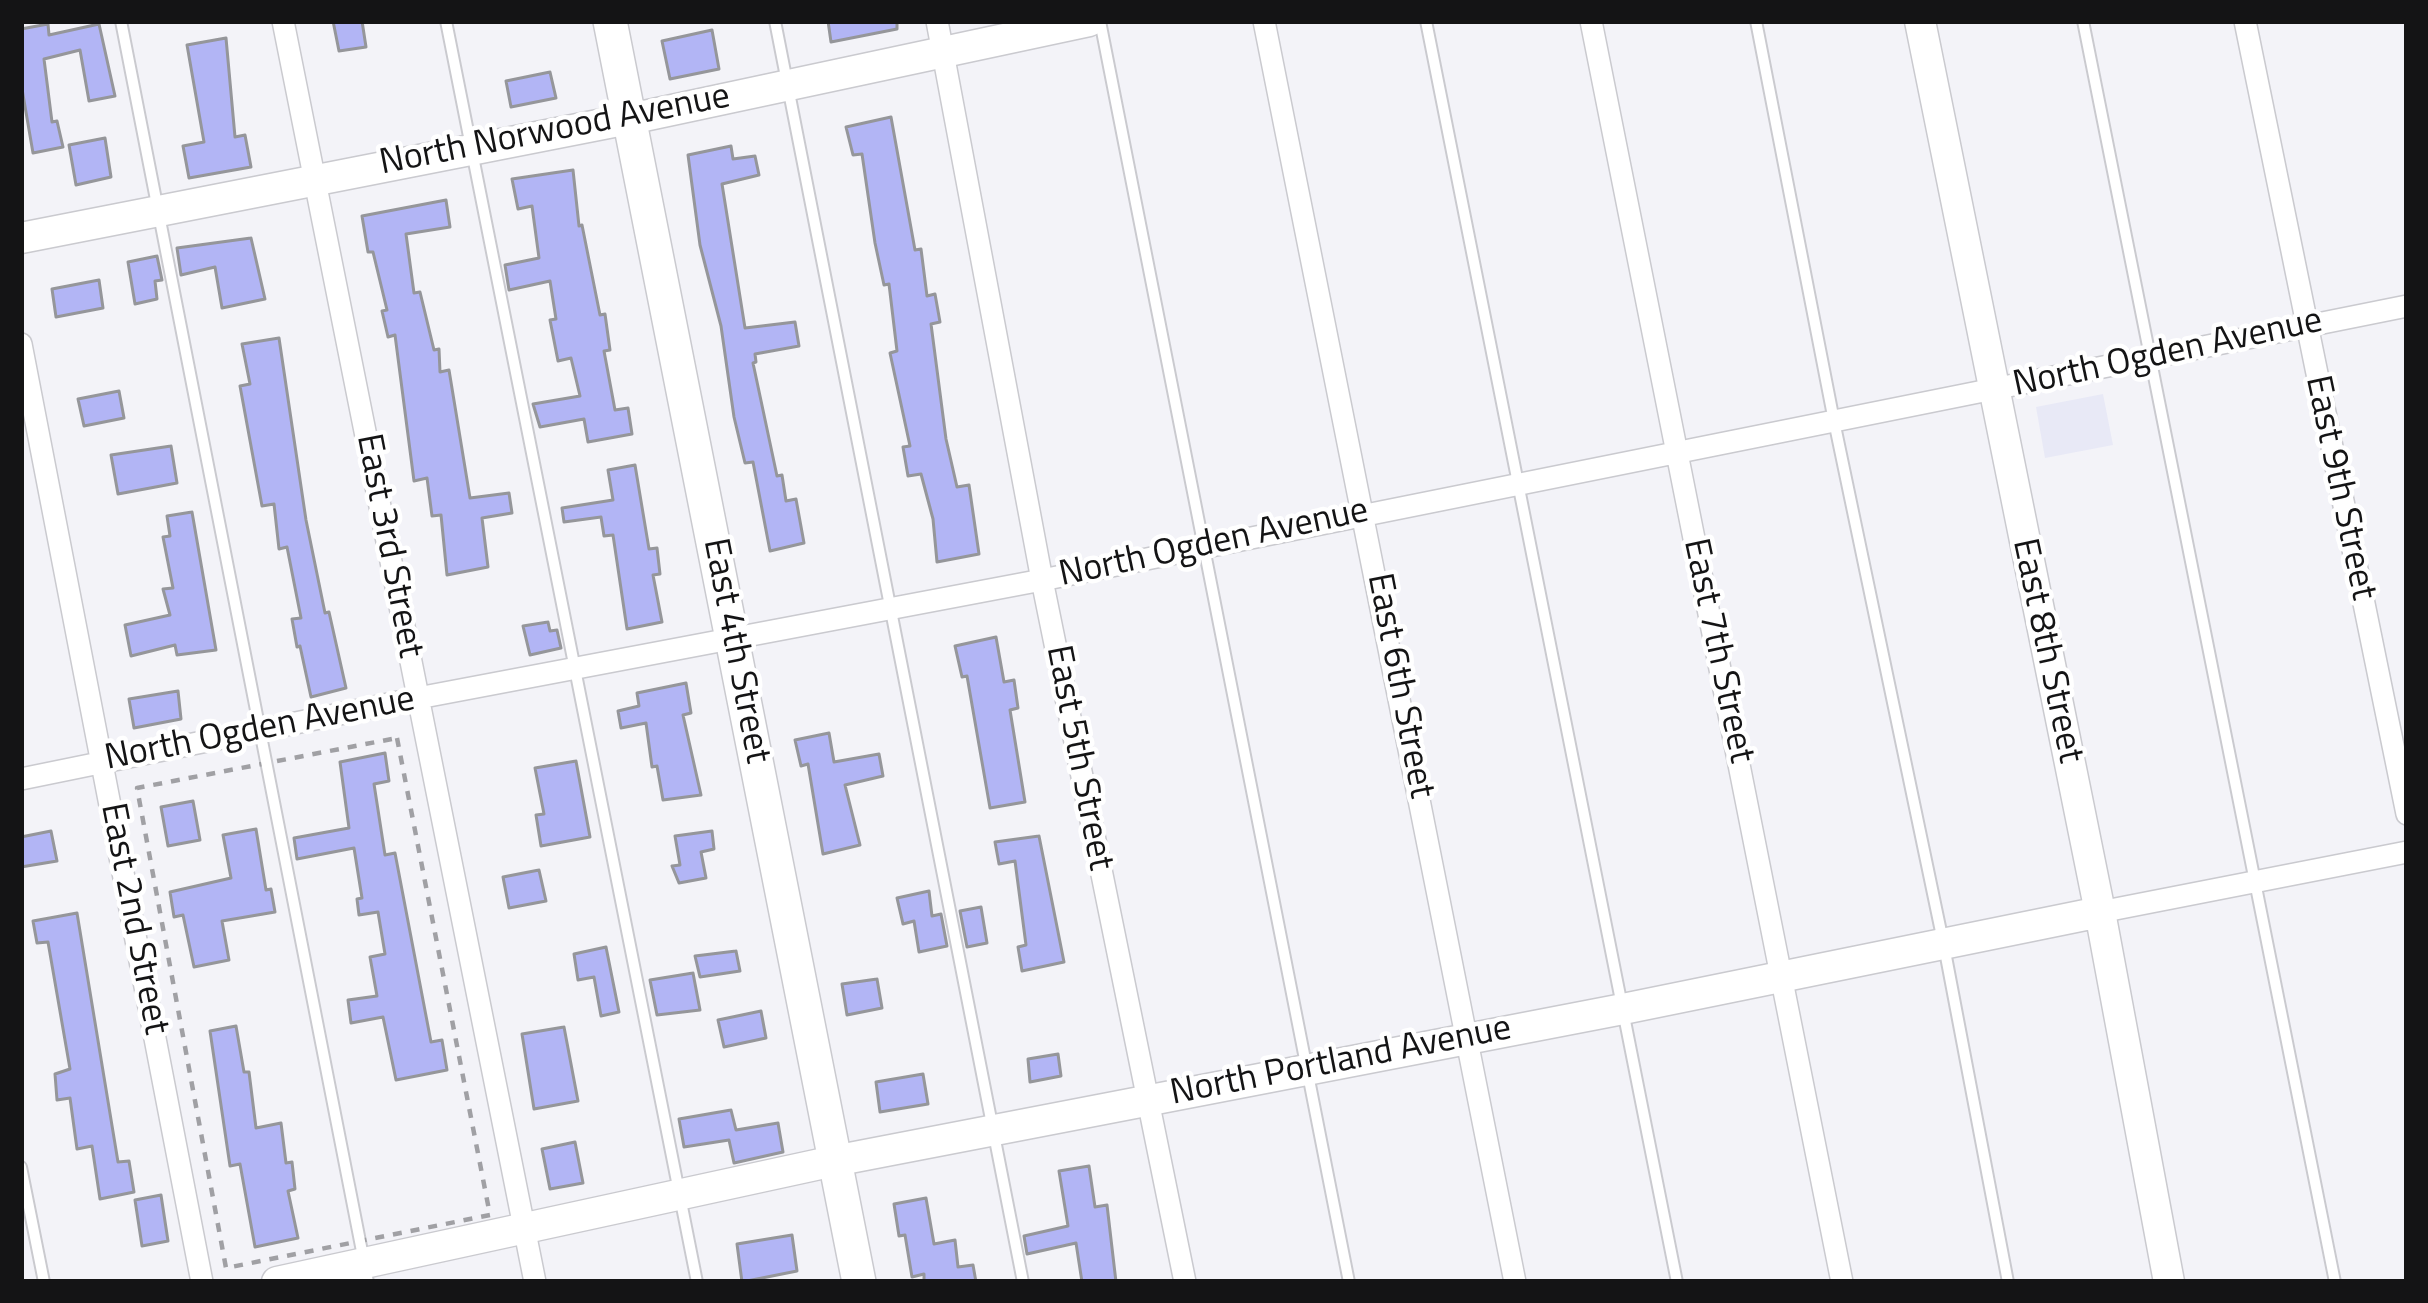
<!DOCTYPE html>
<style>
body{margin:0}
#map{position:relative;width:2428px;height:1303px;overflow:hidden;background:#f3f3f8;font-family:"Titillium Web",sans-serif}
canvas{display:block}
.frame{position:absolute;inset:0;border:24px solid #141415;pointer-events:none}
</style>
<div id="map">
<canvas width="2428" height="1303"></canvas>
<div class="frame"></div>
</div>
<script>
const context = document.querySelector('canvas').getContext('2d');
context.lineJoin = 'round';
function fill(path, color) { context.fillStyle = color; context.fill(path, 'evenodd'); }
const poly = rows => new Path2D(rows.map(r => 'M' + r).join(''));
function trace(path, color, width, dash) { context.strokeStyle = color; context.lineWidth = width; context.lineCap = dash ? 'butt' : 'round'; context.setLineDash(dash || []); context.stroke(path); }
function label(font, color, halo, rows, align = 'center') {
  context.font = font + ' "Titillium Web",sans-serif'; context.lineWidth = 9; context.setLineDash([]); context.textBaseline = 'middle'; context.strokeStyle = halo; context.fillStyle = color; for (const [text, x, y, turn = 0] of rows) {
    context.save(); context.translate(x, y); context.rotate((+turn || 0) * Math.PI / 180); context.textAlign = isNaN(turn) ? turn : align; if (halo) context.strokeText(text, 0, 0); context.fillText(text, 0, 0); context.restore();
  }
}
fill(poly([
 [2103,394,2113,445,2045,458,2036,407]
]), '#e8e9f6');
const building = poly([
 [333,21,362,21,366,47,339,51,333,21],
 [828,21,897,21,897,29,831,42,828,21],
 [48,24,49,35,99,24,115,96,89,101,80,50,44,59,52,122,57,121,63,147,33,153,21,83,21,29,48,24],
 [712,30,719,69,670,79,662,41,712,30],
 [226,38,235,137,245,135,251,167,189,178,183,146,204,142,187,45,226,38],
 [550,72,556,98,511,107,506,81,550,72],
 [891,117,915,250,921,249,927,296,935,294,940,322,931,324,946,439,957,487,969,485,979,554,937,562,933,519,921,474,908,476,903,447,910,446,890,353,897,351,889,284,884,285,875,243,862,154,853,155,846,127,891,117],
 [105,138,111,177,76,185,69,145,105,138],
 [731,146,733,159,755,156,759,175,722,184,745,328,795,322,799,346,755,354,756,362,753,363,777,476,782,475,786,501,796,499,804,543,770,551,753,462,745,463,734,417,721,326,700,245,688,155,731,146],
 [573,170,579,226,582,225,600,315,605,314,610,350,604,351,615,410,628,408,632,434,588,442,584,419,540,427,533,404,580,396,571,358,558,361,550,320,556,319,550,281,509,290,505,265,539,258,532,206,518,209,512,179,573,170],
 [446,200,450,227,406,234,414,293,420,292,434,350,439,349,440,372,449,370,470,498,509,493,512,513,482,518,488,567,447,575,441,515,432,516,427,478,414,481,395,335,388,337,382,311,387,310,373,252,368,252,362,216,446,200],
 [251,238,265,299,222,308,215,267,181,275,177,248,251,238],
 [157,256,162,280,155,281,157,299,135,304,128,262,157,256],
 [99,280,103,308,56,317,52,289,99,280],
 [279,338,306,520,325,613,329,612,346,688,311,697,300,646,297,647,292,619,301,618,287,547,279,549,274,504,262,506,240,386,250,384,242,344,279,338],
 [119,391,124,418,84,426,78,399,119,391],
 [171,446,177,483,118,494,111,455,171,446],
 [635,465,649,549,657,548,660,574,653,575,662,622,627,629,613,535,604,536,601,517,564,522,562,508,613,500,608,470,635,465],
 [192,512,216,650,177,655,175,645,131,656,125,625,170,615,163,589,173,588,163,537,170,536,167,516,192,512],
 [548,622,550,631,557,630,561,648,530,655,523,626,548,622],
 [996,637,1004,682,1014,680,1018,708,1010,710,1025,802,990,808,967,676,962,677,955,646,996,637],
 [686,683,691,713,683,715,701,795,663,800,657,766,652,767,646,723,621,728,618,711,639,706,637,693,686,683],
 [178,691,181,719,134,728,129,699,178,691],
 [829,733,834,762,879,754,883,776,845,785,860,845,823,854,808,764,801,766,795,740,829,733],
 [385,753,389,781,374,784,385,855,395,853,431,1042,442,1040,447,1070,396,1080,383,1017,351,1023,348,1000,377,996,370,957,385,954,378,912,359,915,357,899,362,898,354,848,297,859,294,838,349,828,340,762,385,753],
 [576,761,590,837,541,846,536,815,544,814,535,768,576,761],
 [193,801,200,840,168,846,161,807,193,801],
 [256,829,266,890,271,889,275,912,222,921,229,960,194,967,183,915,174,917,170,892,231,878,223,835,256,829],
 [51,831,57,861,21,867,21,837,51,831],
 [712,831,714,849,701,852,706,878,679,883,672,866,680,865,675,836,712,831],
 [1039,836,1064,962,1022,971,1018,947,1026,945,1015,861,999,864,995,842,1039,836],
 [539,870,546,901,509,908,503,877,539,870],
 [929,891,932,916,941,914,947,946,919,952,914,921,903,924,897,898,929,891],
 [981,907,987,943,967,947,960,911,981,907],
 [77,913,118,1162,129,1161,134,1192,100,1199,92,1146,77,1149,70,1098,57,1100,55,1074,70,1069,48,942,37,943,33,921,77,913],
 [606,947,619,1012,601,1016,594,977,578,980,574,954,606,947],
 [736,951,740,971,700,977,695,956,736,951],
 [693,973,700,1010,657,1015,650,980,693,973],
 [877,979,882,1008,847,1015,842,984,877,979],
 [761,1011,766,1038,724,1047,718,1020,761,1011],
 [236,1026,244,1072,249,1072,256,1128,281,1123,286,1163,292,1162,295,1189,288,1191,298,1238,255,1247,240,1164,230,1166,210,1031,236,1026],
 [564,1027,578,1101,534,1109,522,1034,564,1027],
 [1058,1054,1061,1076,1030,1082,1028,1059,1058,1054],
 [923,1074,928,1104,880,1112,876,1082,923,1074],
 [731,1110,736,1130,778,1123,783,1152,734,1163,729,1140,684,1147,679,1119,731,1110],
 [575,1142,583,1183,550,1189,542,1149,575,1142],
 [1089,1166,1095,1207,1107,1205,1116,1282,1082,1282,1076,1243,1027,1254,1024,1236,1068,1226,1059,1171,1089,1166],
 [161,1195,168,1241,142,1246,135,1200,161,1195],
 [926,1198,934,1244,955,1240,958,1267,973,1265,976,1282,924,1282,924,1274,912,1277,905,1235,899,1236,894,1204,926,1198],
 [792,1235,797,1271,742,1282,737,1244,792,1235]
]);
fill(building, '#b2b5f5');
trace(building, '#95969a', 3);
const lane = poly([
 [121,21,368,1282],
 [446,21,697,1282],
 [775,21,1023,1282],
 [1100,21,1349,1282],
 [1426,21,1677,1282],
 [1756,21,1834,421,1944,946,2008,1282],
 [2083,21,2335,1282],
 [21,1167,44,1282]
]);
const street = poly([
 [283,21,535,1282],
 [937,21,1042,580,1185,1282],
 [1264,21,1515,1282],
 [1591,21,1842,1282],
 [2245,21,2407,814],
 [21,344,202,1282],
 [21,779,418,698,1042,580,2407,306],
 [2100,912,2407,852]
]);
const secondary = poly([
 [1920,21,2100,912,2169,1282],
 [21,238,644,116,1089,21],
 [277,1282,834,1161,1623,1009,2100,912]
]);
const primary = poly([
 [610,21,859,1282]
]);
trace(lane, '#cacacf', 14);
trace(street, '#cacacf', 24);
trace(secondary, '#cacacf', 33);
trace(primary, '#cacacf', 36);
trace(poly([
 [397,738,490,1215,226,1268,137,788,397,738]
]), '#a0a0a4', 4.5, [9, 9]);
trace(lane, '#fff', 10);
trace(street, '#fff', 21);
trace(secondary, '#fff', 30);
trace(primary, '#fff', 33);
label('36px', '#141415', '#fff', [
 ["North Norwood Avenue",555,131,-11],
 ["North Ogden Avenue",2168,354,-12],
 ["East 9th Street",2339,488,78],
 ["North Ogden Avenue",1214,544,-12],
 ["East 3rd Street",388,546,79],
 ["East 4th Street",735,651,79],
 ["East 7th Street",1717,651,78],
 ["East 8th Street",2046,651,78],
 ["East 6th Street",1399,686,79],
 ["North Ogden Avenue",260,730,-11],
 ["East 5th Street",1078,758,79],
 ["East 2nd Street",133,919,79],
 ["North Portland Avenue",1341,1062,-11]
]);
</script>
